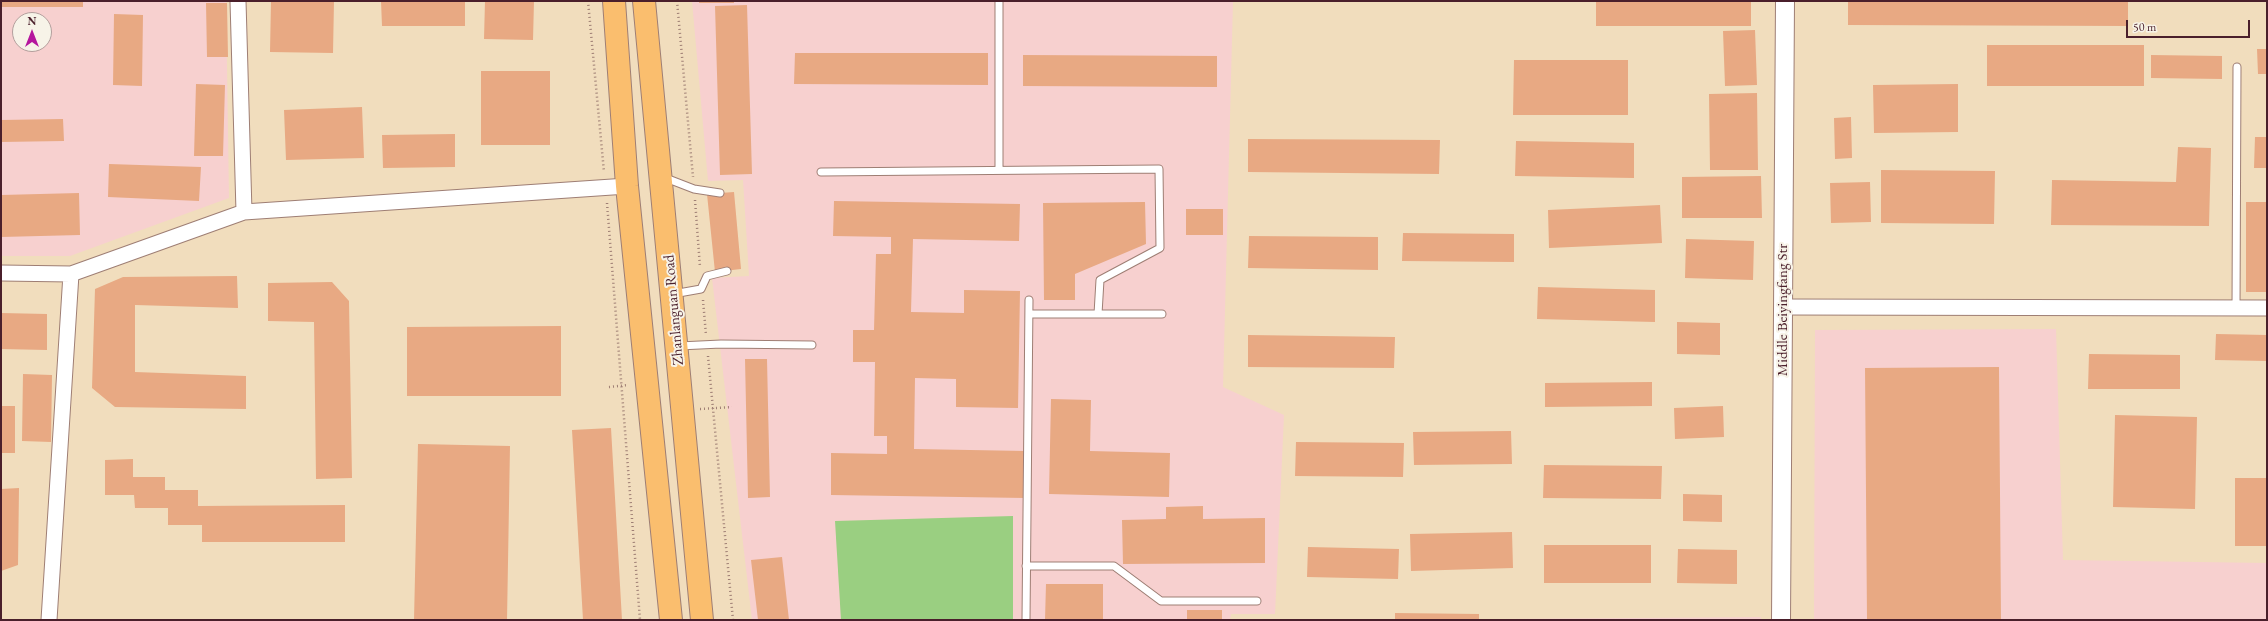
<!DOCTYPE html>
<style>
body{margin:0}
#map{position:relative;width:2268px;height:621px;overflow:hidden;background:#f1ddbd;font-family:"EB Garamond",serif}
canvas{display:block}
.frame{position:absolute;inset:0;border:2px solid #4a1f2b;pointer-events:none}
.north{position:absolute;left:12px;top:12px;width:40px;height:40px;box-sizing:border-box;background:#f7f3e8;border:1px solid #b29e9c;border-radius:50%;rotate:0deg;font-size:11px;font-weight:700;line-height:16px;text-align:center;color:#4a1f2b}
.north::after{content:'';display:block;margin:auto;width:14px;height:18px;background:#b5179e;clip-path:polygon(50% 0,100% 100%,50% 72%,0 100%)}
.scale{position:absolute;left:2126px;top:20px;width:124px;height:18px;box-sizing:border-box;border:2px solid #4a1f2b;border-top:0;padding-left:5px;font-size:12px;line-height:14px;white-space:nowrap;color:#4a1f2b;-webkit-text-stroke:3px #f7f3e8;paint-order:stroke}
</style>
<div id="map">
<canvas width="2268" height="621"></canvas>
<div class="frame"></div>
<div class="north">N</div>
<div class="scale">50 m</div>
</div>
<script>
const context = document.querySelector('canvas').getContext('2d');
context.lineJoin = 'round';
function fill(path, color) { context.fillStyle = color; context.fill(path, 'evenodd'); }
const poly = rows => new Path2D(rows.map(r => 'M' + r).join(''));
function trace(path, color, width, dash) { context.strokeStyle = color; context.lineWidth = width; context.lineCap = dash ? 'butt' : 'round'; context.setLineDash(dash || []); context.stroke(path); }
function label(font, color, halo, rows, align = 'center') {
  context.font = font + ' "EB Garamond",serif'; context.lineWidth = 4; context.setLineDash([]); context.textBaseline = 'middle'; context.strokeStyle = halo; context.fillStyle = color; for (const [text, x, y, turn = 0] of rows) {
    context.save(); context.translate(x, y); context.rotate((+turn || 0) * Math.PI / 180); context.textAlign = isNaN(turn) ? turn : align; if (halo) context.strokeText(text, 0, 0); context.fillText(text, 0, 0); context.restore();
  }
}
fill(poly([
 [1,1,226,1,229,198,70,256,1,256],
 [20,20,44,20,44,44,20,44],
 [692,1,1233,1,1223,387,1284,415,1275,614,1231,614,1230,620,752,620,712,278,749,276,743,180,708,181],
 [2056,329,2063,560,2267,563,2267,620,1814,620,1815,330],
 [1761,617,1761,620,1503,620,1503,619]
]), '#f7d0cf');
fill(poly([
 [1013,516,1013,620,841,620,835,521]
]), '#9acf81');
fill(poly([
 [1,1,83,1,83,7,1,7],
 [271,1,334,1,333,53,270,52],
 [381,1,465,1,465,26,382,26],
 [485,1,534,1,533,40,484,39],
 [699,1,734,1,734,3,699,3],
 [1596,1,1751,1,1751,26,1596,26],
 [1848,1,2128,1,2128,26,1848,25],
 [206,3,227,3,228,57,207,57],
 [747,5,752,174,720,175,715,6],
 [114,14,143,15,142,86,113,85],
 [1755,30,1757,85,1725,86,1723,31],
 [1987,45,2144,45,2144,86,1987,86],
 [2257,49,2267,49,2267,74,2258,74],
 [795,53,988,53,988,85,794,84],
 [1023,55,1217,56,1217,87,1023,86],
 [2151,55,2222,56,2222,79,2151,78],
 [1514,60,1628,60,1628,115,1513,115],
 [481,71,550,71,550,145,481,145],
 [196,84,225,85,223,156,194,156],
 [1958,84,1958,132,1874,133,1873,85],
 [1757,93,1758,170,1710,170,1709,94],
 [362,107,364,158,286,160,284,110],
 [1851,117,1852,158,1835,159,1834,118],
 [63,119,64,141,1,142,1,120],
 [455,134,455,167,383,168,382,135],
 [2255,137,2267,137,2267,168,2254,168],
 [1248,139,1440,140,1439,174,1248,172],
 [1516,141,1634,143,1634,178,1515,176],
 [2178,147,2211,148,2209,226,2051,225,2052,180,2176,182],
 [109,164,201,167,199,201,108,197],
 [1881,170,1995,171,1994,224,1881,223],
 [1761,176,1762,218,1682,218,1682,177],
 [1870,182,1871,222,1831,223,1830,183],
 [734,192,741,269,715,272,707,194],
 [79,193,80,235,1,237,1,195],
 [834,201,1020,204,1019,241,913,239,911,312,964,313,964,290,1020,291,1018,408,956,407,956,379,915,378,914,449,1026,451,1025,498,831,495,831,453,887,454,887,436,874,436,875,362,853,362,853,330,874,330,876,254,891,254,891,237,833,236],
 [1145,202,1146,244,1075,274,1075,300,1044,300,1043,203],
 [2246,202,2267,202,2267,292,2246,292],
 [1660,205,1662,243,1549,248,1548,210],
 [1186,209,1223,209,1223,235,1186,235],
 [1403,233,1514,234,1514,262,1402,261],
 [1249,236,1378,237,1378,270,1248,268],
 [1686,239,1754,241,1753,280,1685,278],
 [237,276,238,308,135,305,135,372,246,376,246,409,115,407,92,388,95,289,123,277],
 [332,282,349,301,352,478,316,479,314,322,268,321,268,283],
 [1538,287,1655,290,1655,322,1537,319],
 [1,313,47,314,47,350,1,349],
 [1677,322,1720,323,1720,355,1677,354],
 [561,326,561,396,407,396,407,327],
 [2216,334,2267,335,2267,361,2215,360],
 [1248,335,1395,337,1394,368,1248,367],
 [2089,354,2180,355,2180,389,2088,389],
 [745,359,767,359,770,497,748,498],
 [1999,367,2001,620,1867,620,1865,368],
 [23,374,52,375,51,442,22,441],
 [1652,382,1652,406,1545,407,1545,383],
 [1051,399,1091,400,1090,451,1170,453,1169,497,1049,494],
 [1,406,15,406,15,453,1,453],
 [1723,406,1724,437,1675,439,1674,408],
 [2115,415,2197,417,2195,509,2113,507],
 [611,428,622,620,583,620,572,430],
 [1511,431,1512,464,1414,465,1413,432],
 [1296,442,1404,443,1403,477,1295,476],
 [418,444,510,446,507,620,414,620],
 [133,459,133,477,165,477,165,490,198,490,198,506,345,505,345,542,202,542,202,525,168,525,168,508,135,508,134,495,105,495,105,460],
 [1544,465,1662,466,1661,499,1543,498],
 [2235,478,2267,478,2267,546,2235,546],
 [19,488,18,565,1,571,1,489],
 [1683,494,1722,495,1722,522,1683,521],
 [1203,506,1203,519,1265,518,1265,563,1123,564,1122,520,1166,519,1166,507],
 [1512,532,1513,568,1411,571,1410,534],
 [1544,545,1651,545,1651,583,1544,583],
 [1308,547,1399,549,1398,579,1307,577],
 [1678,549,1737,550,1737,584,1677,583],
 [782,557,789,620,758,620,751,560],
 [1046,584,1103,584,1103,620,1045,620],
 [1187,610,1222,610,1222,620,1187,620],
 [1395,613,1479,614,1479,620,1395,620]
]), '#e8a983');
const service = poly([
 [999,1,999,170],
 [821,172,1159,169,1160,248,1100,280,1098,314],
 [663,177,694,189,720,193],
 [673,294,701,289,707,276,727,271],
 [2236,308,2237,67],
 [1029,314,1162,314],
 [679,346,721,344,812,345],
 [1026,566,1114,566,1161,601,1257,601],
 [1026,620,1029,300]
]);
const minor = poly([
 [238,1,244,212],
 [1,273,71,274,244,212,627,186],
 [1783,307,2267,308],
 [49,620,71,274]
]);
const tertiary = poly([
 [1781,620,1785,1]
]);
const primary = poly([
 [614,1,627,186,671,620],
 [644,1,702,620]
]);
trace(service, '#9e7e74', 9);
trace(minor, '#9e7e74', 17);
trace(tertiary, '#9e7e74', 20);
trace(primary, '#9e7e74', 24);
trace(poly([
 [588,1,604,172],
 [677,1,693,177],
 [695,200,700,267],
 [607,203,640,620],
 [703,300,706,335],
 [708,356,733,620],
 [609,387,628,385],
 [700,409,732,407]
]), '#9e7e74', 2.5, [1, 3]);
trace(service, '#fff', 7);
trace(minor, '#fff', 15);
trace(tertiary, '#fff', 18);
trace(primary, '#fabe6e', 22);
label('15px', '#4a1f2b', '#f7f3e8', [
 ["Zhanlanguan Road",674,310,-95],
 ["Middle Beiyingfang Str",1783,310,-90]
]);
</script>
